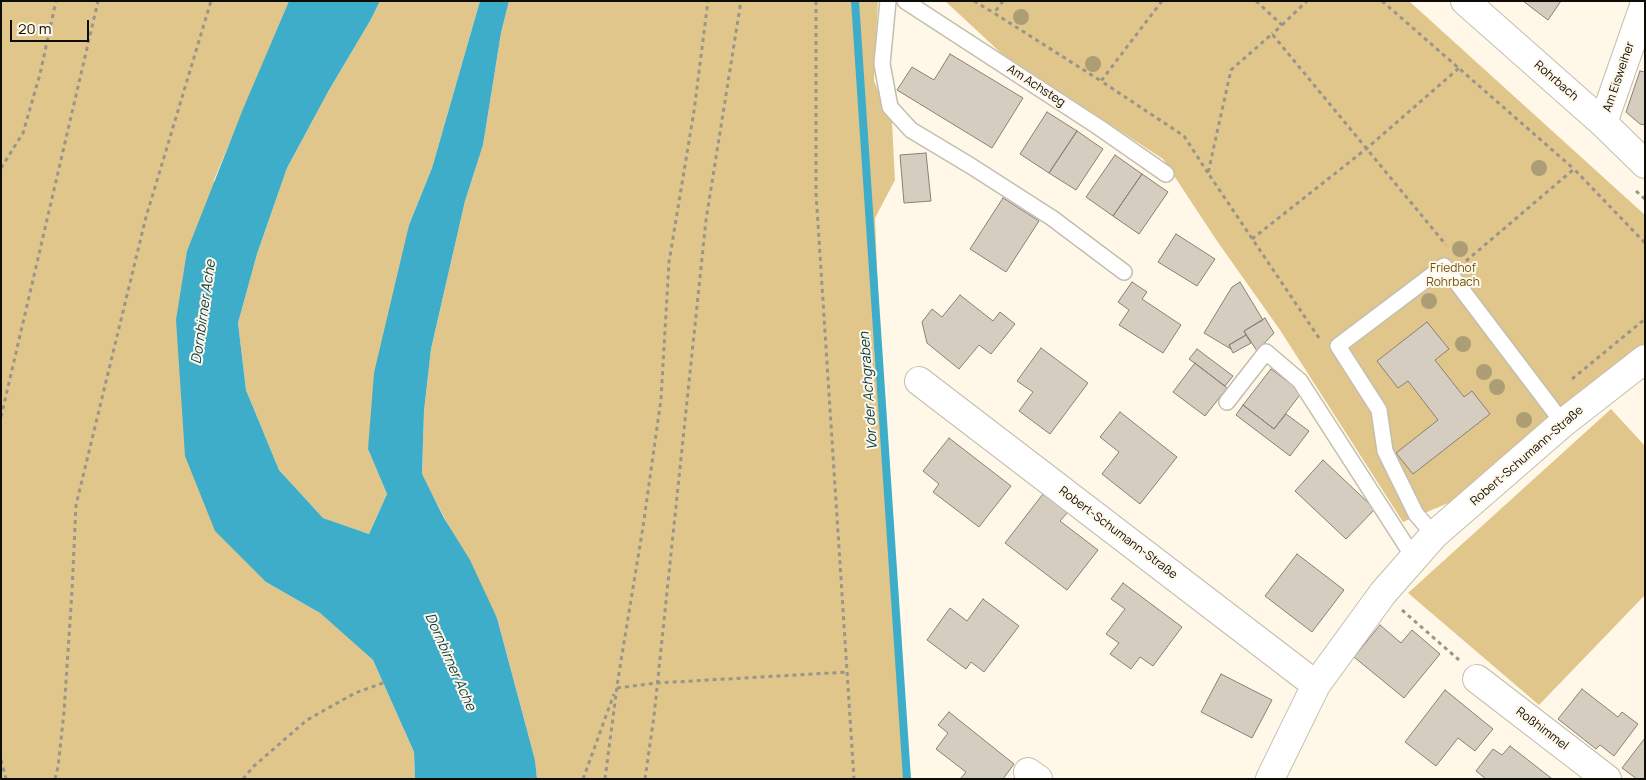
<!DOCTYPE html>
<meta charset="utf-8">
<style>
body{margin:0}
#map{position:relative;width:1646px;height:780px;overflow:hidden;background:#fff8e9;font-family:Manrope,sans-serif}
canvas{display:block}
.frame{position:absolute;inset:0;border:2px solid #0e0c07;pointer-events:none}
.scale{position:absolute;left:10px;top:20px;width:79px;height:22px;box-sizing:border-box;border:2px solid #0e0c07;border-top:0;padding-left:6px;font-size:15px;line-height:18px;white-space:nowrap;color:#0e0c07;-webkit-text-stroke:4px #fff8e9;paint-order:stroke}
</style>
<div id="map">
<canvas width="1646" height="780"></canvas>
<div class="frame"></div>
<div class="scale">20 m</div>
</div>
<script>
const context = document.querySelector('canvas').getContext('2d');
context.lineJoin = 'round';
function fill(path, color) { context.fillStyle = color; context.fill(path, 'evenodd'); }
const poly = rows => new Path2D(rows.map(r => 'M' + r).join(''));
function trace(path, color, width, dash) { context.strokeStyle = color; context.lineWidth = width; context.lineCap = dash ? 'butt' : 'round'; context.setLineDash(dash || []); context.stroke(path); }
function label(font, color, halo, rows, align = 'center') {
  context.font = font + ' Manrope,sans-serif'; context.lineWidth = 4; context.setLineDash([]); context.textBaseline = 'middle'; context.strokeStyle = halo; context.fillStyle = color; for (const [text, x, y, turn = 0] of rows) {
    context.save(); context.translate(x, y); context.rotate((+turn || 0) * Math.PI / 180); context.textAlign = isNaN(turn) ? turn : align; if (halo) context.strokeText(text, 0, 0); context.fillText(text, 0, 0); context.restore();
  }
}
fill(poly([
 [1,1,289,1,214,180,266,582,320,613,373,660,414,752,415,779,1,779],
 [380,1,480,1,432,168,409,225,368,449,387,494,369,534,323,518,279,470,246,390,238,323,257,254,287,168,329,90,370,21],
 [509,1,878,1,874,81,892,122,895,180,875,218,885,459,910,779,537,779,535,760,497,618,422,475,424,411,431,349,465,201,483,145,501,33],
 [945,1,1409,1,1645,215,1645,345,1458,499,1403,522,1280,330,1217,241,1163,159,1001,53],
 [1611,409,1645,446,1645,595,1539,705,1408,593]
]), '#e1c68b');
fill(poly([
 [289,1,380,1,370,21,329,90,287,168,257,254,238,323,246,390,279,470,323,518,369,534,387,494,368,449,374,373,409,225,432,168,480,1,509,1,501,33,483,145,465,201,431,349,424,411,422,474,444,518,470,560,497,618,535,760,537,779,415,779,414,752,373,660,320,613,266,582,215,531,185,456,176,320,187,251,243,109]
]), '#3dadc9');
trace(poly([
 [855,1,907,779]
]), '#3dadc9', 8);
const building = poly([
 [1523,1,1561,1,1548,20,1523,1],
 [950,54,1023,98,992,148,897,90,912,67,934,80,950,54],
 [1640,71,1645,72,1645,125,1640,124,1626,112,1640,71],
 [1047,112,1077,131,1049,173,1020,154,1047,112],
 [1077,131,1103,149,1076,190,1049,173,1077,131],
 [926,153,931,201,904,203,900,155,926,153],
 [1115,155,1142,174,1113,216,1086,197,1115,155],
 [1142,174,1168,192,1139,234,1113,216,1142,174],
 [1003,198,1039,221,1006,272,970,249,1003,198],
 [1176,234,1215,259,1197,286,1158,262,1176,234],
 [1132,282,1147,292,1142,299,1181,325,1163,353,1119,325,1129,310,1118,302,1132,282],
 [1240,282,1263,320,1244,331,1246,335,1229,345,1231,349,1204,333,1232,287,1240,282],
 [960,295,993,321,1000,312,1015,324,991,354,979,345,959,369,927,343,922,322,932,309,942,317,960,295],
 [1265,318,1274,333,1257,351,1244,331,1265,318],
 [1427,322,1449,349,1435,360,1464,397,1472,391,1490,414,1413,474,1396,453,1438,420,1408,381,1398,388,1377,361,1427,322],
 [1246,335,1251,343,1233,353,1229,345,1246,335],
 [1041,348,1088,383,1050,434,1019,411,1033,392,1017,381,1041,348],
 [1197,349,1233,376,1225,386,1189,359,1197,349],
 [1195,363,1227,388,1205,416,1173,392,1195,363],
 [1271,369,1302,392,1274,429,1243,405,1271,369],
 [1243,405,1274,429,1286,414,1309,431,1290,456,1236,415,1243,405],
 [1120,412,1177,457,1140,504,1102,474,1119,452,1100,437,1120,412],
 [949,438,1011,486,979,527,933,492,939,484,923,471,949,438],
 [1323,460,1375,509,1346,539,1295,491,1323,460],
 [1043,494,1068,512,1060,521,1098,550,1067,590,1005,543,1043,494],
 [1297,554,1344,590,1312,632,1265,596,1297,554],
 [1123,583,1182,627,1153,666,1140,657,1131,669,1110,654,1119,643,1106,634,1125,609,1111,599,1123,583],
 [983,599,1019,626,984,672,971,662,966,669,927,640,950,608,967,621,983,599],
 [1380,625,1401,643,1412,630,1440,654,1404,698,1354,657,1380,625],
 [1221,674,1272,700,1252,738,1201,712,1221,674],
 [1582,689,1618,717,1622,712,1638,724,1614,756,1600,745,1596,749,1558,719,1582,689],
 [1445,690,1493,729,1475,751,1458,738,1436,766,1405,742,1445,690],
 [949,712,1014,764,1003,779,960,779,966,772,936,749,948,733,938,725,949,712],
 [1645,738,1645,779,1637,779,1622,768,1645,738],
 [1510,746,1551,778,1551,779,1486,779,1476,771,1493,749,1502,755,1510,746]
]);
fill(building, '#d5cec0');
trace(building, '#878173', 1);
const lane = poly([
 [888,1,882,64,890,107,911,130,971,166,1052,218,1124,272],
 [905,1,1100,128,1166,174],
 [1227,402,1266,352,1300,381,1414,558],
 [1434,535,1416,514,1385,451,1379,410,1338,346,1444,266,1563,423]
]);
const street = poly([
 [1465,1,1603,123,1645,164],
 [1603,123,1645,3],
 [919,381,1316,685],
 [1477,679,1607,779],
 [1028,772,1038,779],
 [1270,779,1316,685,1383,593,1434,535,1563,423,1645,359]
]);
trace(lane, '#c4beaf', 18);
trace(street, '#c4beaf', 30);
trace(poly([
 [816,1,816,193,854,779],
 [974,1,994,13],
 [1003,1,994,13,1101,81],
 [1162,1,1101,81,1184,136,1208,173],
 [1256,1,1282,25,1272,34],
 [1382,1,1574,169],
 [1282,25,1307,1],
 [1,168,23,133,40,74,56,1],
 [1636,191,1645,199],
 [1252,239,1366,149,1459,68],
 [1466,261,1574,169,1645,243],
 [1319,338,1208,173,1231,70,1272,34,1446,245],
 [1572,379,1645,319],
 [1,417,98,1],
 [1402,610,1459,660],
 [617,688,657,683,848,672],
 [1,760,6,779],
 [55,779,58,767,64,712,72,591,76,505,146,217,211,1],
 [243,779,254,766,307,720,355,693,383,683],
 [583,779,614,694],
 [605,779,618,679,643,527,661,399,669,262,694,111,708,1],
 [645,779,654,716,706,220,741,1]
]), '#9a958a', 3, [4, 4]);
trace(lane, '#fff', 15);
trace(street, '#fff', 28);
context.fillStyle = '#ad9d75';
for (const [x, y] of [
 [1021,17],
 [1093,64],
 [1539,168],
 [1460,249],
 [1429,301],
 [1463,344],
 [1484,372],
 [1497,387],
 [1524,420]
]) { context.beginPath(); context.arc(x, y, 8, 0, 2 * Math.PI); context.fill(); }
label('12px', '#0e0c07', '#fff8e9', [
 ["Am Eisweiher",1619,77,-71],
 ["Rohrbach",1556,81,41],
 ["Am Achsteg",1036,86,33],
 ["Robert-Schumann-Straße",1527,456,-41],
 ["Robert-Schumann-Straße",1118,533,37],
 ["Roßhimmel",1542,729,37]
]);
label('12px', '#6a5216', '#fff8e9', [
 ["Friedhof",1453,269],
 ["Rohrbach",1453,283]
]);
label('italic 14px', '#093c48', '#fff8e9', [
 ["Dornbirner Ache",204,312,-82],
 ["Vor der Achgraben",869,391,-94],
 ["Dornbirner Ache",450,662,66]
]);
</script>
